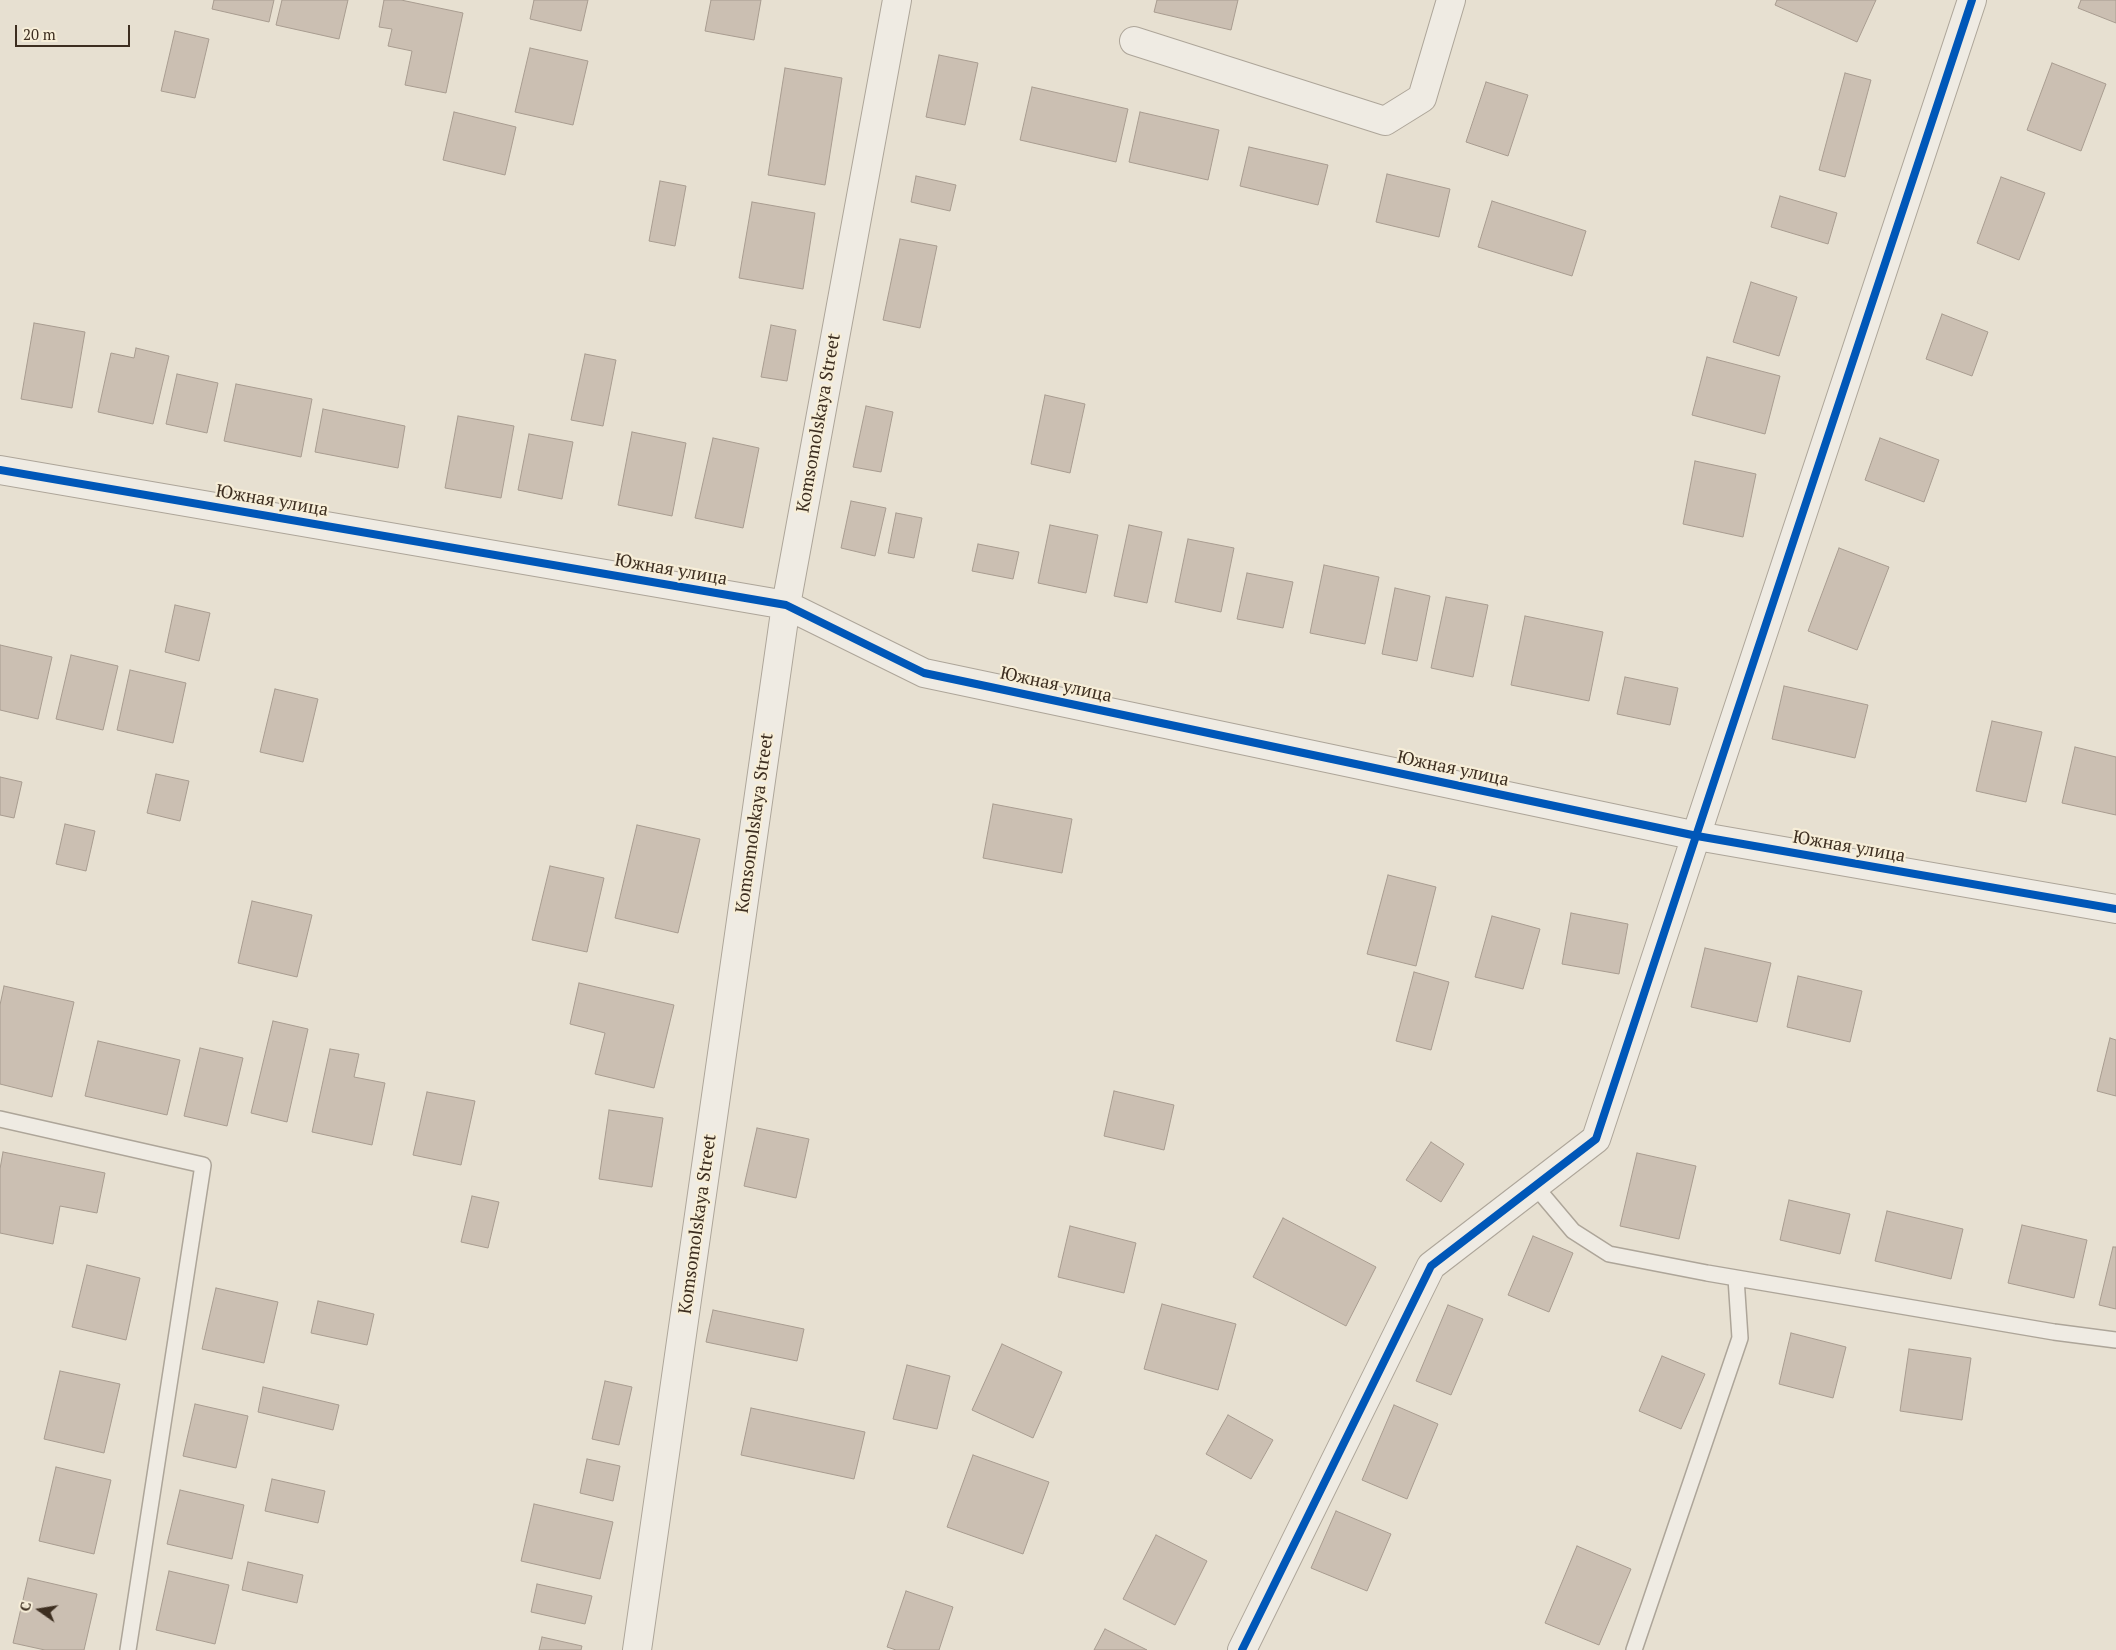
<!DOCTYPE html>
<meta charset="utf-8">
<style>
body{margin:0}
#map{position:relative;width:2116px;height:1650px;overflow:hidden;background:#e7e0d1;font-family:"PT Serif",serif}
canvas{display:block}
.north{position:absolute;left:15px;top:1585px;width:50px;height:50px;-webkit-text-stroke:4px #f7eed8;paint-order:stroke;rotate:283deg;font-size:14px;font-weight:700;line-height:20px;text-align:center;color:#3d2e20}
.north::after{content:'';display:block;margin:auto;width:18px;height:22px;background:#3d2e20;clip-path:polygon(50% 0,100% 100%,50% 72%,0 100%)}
.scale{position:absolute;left:15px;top:25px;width:115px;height:22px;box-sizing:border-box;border:2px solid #3d2e20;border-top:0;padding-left:6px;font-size:15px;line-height:18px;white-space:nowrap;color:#3d2e20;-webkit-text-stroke:4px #f7eed8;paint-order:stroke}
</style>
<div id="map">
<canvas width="2116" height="1650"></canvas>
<div class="north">С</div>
<div class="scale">20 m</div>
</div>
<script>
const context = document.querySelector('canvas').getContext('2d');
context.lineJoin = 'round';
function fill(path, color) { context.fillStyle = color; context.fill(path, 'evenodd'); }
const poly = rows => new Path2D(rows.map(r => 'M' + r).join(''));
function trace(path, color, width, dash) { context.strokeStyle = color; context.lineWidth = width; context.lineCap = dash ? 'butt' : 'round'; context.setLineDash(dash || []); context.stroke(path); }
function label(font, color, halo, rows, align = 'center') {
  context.font = font + ' "PT Serif",serif'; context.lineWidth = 4.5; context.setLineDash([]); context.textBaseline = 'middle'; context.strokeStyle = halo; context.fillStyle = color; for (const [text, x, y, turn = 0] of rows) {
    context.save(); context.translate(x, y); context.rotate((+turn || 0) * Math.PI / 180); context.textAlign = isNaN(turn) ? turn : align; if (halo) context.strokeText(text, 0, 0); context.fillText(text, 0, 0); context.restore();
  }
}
const building = poly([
 [214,0,274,0,269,22,212,9,214,0],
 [282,0,348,0,339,39,276,25,282,0],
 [384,0,401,0,463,13,446,93,405,85,412,51,388,46,392,29,379,27,384,0],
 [534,0,588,0,581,31,530,19,534,0],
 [711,0,761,0,754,40,705,31,711,0],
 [1157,0,1238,0,1231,30,1154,12,1157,0],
 [1777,0,1876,0,1857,42,1775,5,1777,0],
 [2081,0,2116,0,2116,23,2078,8,2081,0],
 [175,31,209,39,195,98,161,91,175,31],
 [530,48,588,61,573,125,515,112,530,48],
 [939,55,978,63,965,125,926,117,939,55],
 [2052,63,2106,84,2081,151,2027,130,2052,63],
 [785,68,842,78,825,185,768,175,785,68],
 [1845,73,1871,80,1845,177,1819,170,1845,73],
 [1486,82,1528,95,1508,156,1466,142,1486,82],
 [1032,87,1128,109,1116,162,1020,140,1032,87],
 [454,112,516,127,505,175,443,160,454,112],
 [1140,112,1219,130,1208,180,1129,162,1140,112],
 [1249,147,1328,165,1318,205,1240,186,1249,147],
 [1387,174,1450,189,1439,237,1376,222,1387,174],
 [916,176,956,185,950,211,911,202,916,176],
 [2001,177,2045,193,2019,260,1977,243,2001,177],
 [660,181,686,186,675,246,649,241,660,181],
 [1780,196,1837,213,1828,244,1771,227,1780,196],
 [1492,201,1586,231,1572,276,1478,247,1492,201],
 [752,202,815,213,803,289,739,278,752,202],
 [900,239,937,246,920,328,883,320,900,239],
 [1751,282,1797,297,1779,356,1733,342,1751,282],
 [1942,314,1988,332,1972,376,1926,359,1942,314],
 [34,323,85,332,72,408,21,399,34,323],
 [771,325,796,330,787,381,761,377,771,325],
 [136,348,169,356,153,424,98,412,111,353,134,358,136,348],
 [585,354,616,360,603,426,571,420,585,354],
 [1707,357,1780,376,1765,434,1692,415,1707,357],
 [177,374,218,383,207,433,166,424,177,374],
 [236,384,312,399,301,457,224,441,236,384],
 [1045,395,1085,404,1070,473,1031,464,1045,395],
 [866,406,893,412,881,472,853,467,866,406],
 [323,409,405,426,398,468,315,452,323,409],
 [458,416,514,426,501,498,445,488,458,416],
 [632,432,686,443,672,516,618,505,632,432],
 [529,434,573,442,562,499,518,490,529,434],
 [713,438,759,448,743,528,695,518,713,438],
 [1880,438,1939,460,1924,502,1865,480,1880,438],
 [1695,461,1756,474,1743,537,1683,524,1695,461],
 [851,501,886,508,875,556,841,548,851,501],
 [896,513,922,518,914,558,888,553,896,513],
 [1050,525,1098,535,1086,593,1038,583,1050,525],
 [1129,525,1162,532,1147,603,1114,596,1129,525],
 [1188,539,1234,548,1221,612,1175,602,1188,539],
 [978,544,1019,552,1013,579,972,571,978,544],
 [1839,548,1889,567,1857,650,1808,631,1839,548],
 [1324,565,1379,577,1365,644,1310,633,1324,565],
 [1247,573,1293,582,1283,628,1237,619,1247,573],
 [1395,588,1430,596,1417,661,1382,654,1395,588],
 [1446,597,1488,605,1473,677,1431,668,1446,597],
 [175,605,210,613,199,661,165,652,175,605],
 [1525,616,1603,632,1589,701,1511,685,1525,616],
 [0,645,52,657,38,719,0,710,0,645],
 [71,655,118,666,103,730,56,719,71,655],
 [130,670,186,683,173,743,117,730,130,670],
 [1625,677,1678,688,1670,725,1617,714,1625,677],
 [1784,686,1868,705,1855,758,1772,739,1784,686],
 [275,689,318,699,303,762,260,752,275,689],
 [1992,721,2042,732,2026,802,1976,791,1992,721],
 [2075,747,2116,757,2116,815,2062,803,2075,747],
 [156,774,189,781,180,821,147,813,156,774],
 [0,777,22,782,14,818,0,815,0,777],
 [993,804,1072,819,1062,873,983,858,993,804],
 [65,824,95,831,86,871,56,864,65,824],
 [637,825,700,839,678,933,615,918,637,825],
 [550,866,604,878,587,952,532,940,550,866],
 [1388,875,1436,887,1416,966,1367,954,1388,875],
 [252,901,312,915,297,977,238,963,252,901],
 [1571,913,1628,924,1619,974,1562,964,1571,913],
 [1492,916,1540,929,1523,989,1475,977,1492,916],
 [1705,948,1771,963,1757,1022,1691,1007,1705,948],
 [1414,972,1449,982,1431,1050,1396,1041,1414,972],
 [1798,976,1862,991,1850,1042,1787,1027,1798,976],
 [579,983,674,1005,654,1088,595,1074,605,1033,570,1024,579,983],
 [4,986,74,1002,52,1097,0,1084,0,1005,4,986],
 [273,1021,308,1029,287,1122,251,1113,273,1021],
 [2110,1038,2116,1040,2116,1096,2097,1091,2110,1038],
 [98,1041,180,1060,167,1115,85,1096,98,1041],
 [200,1048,243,1058,227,1126,184,1116,200,1048],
 [330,1049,359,1054,354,1077,385,1083,372,1145,312,1132,330,1049],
 [1114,1091,1174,1105,1164,1150,1104,1136,1114,1091],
 [427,1092,475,1101,461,1165,413,1155,427,1092],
 [609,1110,663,1118,652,1187,599,1179,609,1110],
 [757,1128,809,1139,796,1198,744,1186,757,1128],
 [1431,1142,1464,1164,1441,1202,1406,1180,1431,1142],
 [3,1152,105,1173,97,1213,60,1206,53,1244,0,1233,0,1169,3,1152],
 [1637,1153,1696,1166,1679,1239,1620,1226,1637,1153],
 [472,1196,499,1202,488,1248,461,1242,472,1196],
 [1789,1200,1850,1214,1840,1254,1780,1240,1789,1200],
 [1887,1211,1963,1229,1951,1279,1875,1261,1887,1211],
 [1283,1218,1376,1267,1346,1326,1253,1277,1283,1218],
 [2022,1225,2087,1240,2074,1298,2008,1283,2022,1225],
 [1070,1226,1136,1243,1124,1293,1058,1277,1070,1226],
 [1533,1236,1573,1253,1549,1312,1508,1295,1533,1236],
 [2113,1247,2116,1247,2116,1309,2099,1305,2113,1247],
 [87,1265,140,1278,126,1340,72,1327,87,1265],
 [216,1288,278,1302,264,1363,202,1349,216,1288],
 [318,1301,374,1314,367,1345,311,1333,318,1301],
 [1162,1304,1236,1324,1218,1390,1144,1369,1162,1304],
 [1448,1305,1483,1319,1451,1395,1416,1381,1448,1305],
 [713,1310,804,1329,797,1361,706,1342,713,1310],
 [1791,1333,1846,1347,1833,1398,1779,1384,1791,1333],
 [1002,1344,1062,1372,1033,1438,972,1410,1002,1344],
 [1909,1349,1971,1358,1962,1420,1900,1411,1909,1349],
 [1662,1356,1705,1374,1681,1429,1639,1411,1662,1356],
 [907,1365,950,1376,937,1429,893,1419,907,1365],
 [60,1371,120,1384,104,1453,44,1439,60,1371],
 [605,1381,632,1387,619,1445,592,1439,605,1381],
 [263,1387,339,1405,333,1430,258,1412,263,1387],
 [195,1404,248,1416,236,1468,183,1456,195,1404],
 [1394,1405,1438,1424,1407,1499,1362,1480,1394,1405],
 [751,1408,865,1432,854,1479,741,1455,751,1408],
 [1228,1415,1273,1440,1251,1479,1206,1454,1228,1415],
 [973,1455,1049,1482,1023,1554,947,1527,973,1455],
 [587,1459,620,1466,613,1501,580,1493,587,1459],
 [56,1467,111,1480,94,1554,39,1541,56,1467],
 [272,1479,325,1491,318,1523,265,1511,272,1479],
 [180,1490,244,1505,232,1559,167,1544,180,1490],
 [534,1504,613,1522,600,1579,521,1561,534,1504],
 [1336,1511,1391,1534,1367,1591,1311,1568,1336,1511],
 [1156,1535,1207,1561,1175,1625,1123,1599,1156,1535],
 [1577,1546,1631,1569,1599,1645,1545,1623,1577,1546],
 [248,1562,303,1575,297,1603,242,1590,248,1562],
 [169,1571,229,1585,215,1644,156,1630,169,1571],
 [28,1578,97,1594,84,1650,45,1650,13,1643,28,1578],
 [537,1584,592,1596,585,1624,531,1612,537,1584],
 [906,1591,953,1607,939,1650,896,1650,887,1647,906,1591],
 [1105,1629,1147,1650,1094,1650,1105,1629],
 [542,1637,582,1646,581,1650,539,1650,542,1637]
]);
fill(building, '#cbbfb2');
trace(building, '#a89c90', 1);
const service = poly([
 [0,1119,203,1165,128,1650],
 [1535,1186,1573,1231,1609,1254,1707,1273,2054,1332,2116,1340],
 [1634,1650,1740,1338,1736,1278]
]);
const minor = poly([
 [1134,41,1385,121,1422,98,1451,0],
 [0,470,786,605,924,673,1697,836,2116,909],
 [637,1650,786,605,897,0],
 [1242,1650,1431,1266,1596,1139,1972,0]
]);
trace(service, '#ada599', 18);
trace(minor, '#ada599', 30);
trace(service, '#efebe3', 15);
trace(minor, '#efebe3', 28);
trace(poly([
 [0,470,786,605,924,673,1697,836,2116,909],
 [1242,1650,1431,1266,1596,1139,1972,0]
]), '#0057b8', 8);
label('18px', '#3d2e20', '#f7eed8', [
 ["Komsomolskaya Street",819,423,-80],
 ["Южная улица",272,501,10],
 ["Южная улица",671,570,10],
 ["Южная улица",1056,685,12],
 ["Южная улица",1453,769,12],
 ["Komsomolskaya Street",755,823,-82],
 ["Южная улица",1849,847,10],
 ["Komsomolskaya Street",698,1224,-82]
]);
</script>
